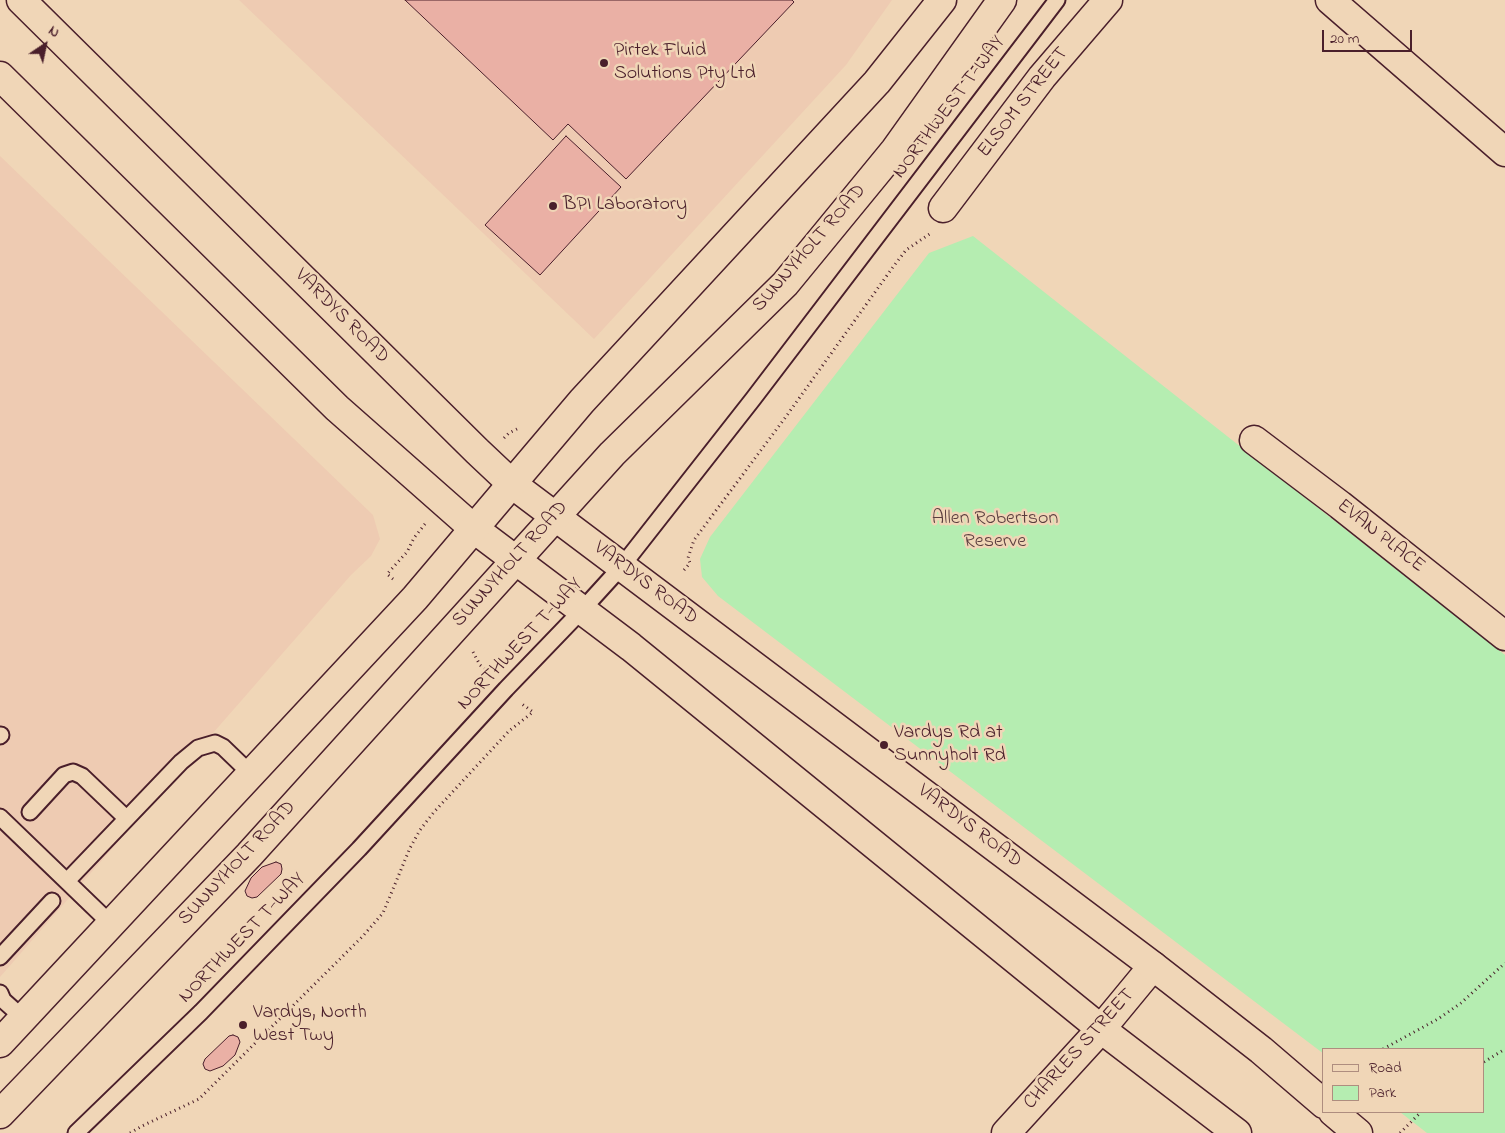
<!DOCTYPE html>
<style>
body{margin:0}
#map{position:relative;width:1505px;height:1133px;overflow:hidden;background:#f0d6b7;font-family:"Indie Flower",sans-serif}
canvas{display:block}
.legend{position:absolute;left:1322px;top:1048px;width:162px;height:65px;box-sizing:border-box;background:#f0d6b7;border:1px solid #ae8d7f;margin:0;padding:6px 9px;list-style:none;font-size:15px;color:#4a1f2b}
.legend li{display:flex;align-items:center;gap:10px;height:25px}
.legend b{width:25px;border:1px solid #ae8d7f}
.north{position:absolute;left:20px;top:20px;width:50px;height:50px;-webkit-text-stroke:4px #f0d6b7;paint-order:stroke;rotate:34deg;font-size:14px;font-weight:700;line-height:20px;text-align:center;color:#4a1f2b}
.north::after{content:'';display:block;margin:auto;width:18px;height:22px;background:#4a1f2b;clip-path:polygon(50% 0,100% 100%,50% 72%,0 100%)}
.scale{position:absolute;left:1322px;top:30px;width:90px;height:22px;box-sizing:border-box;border:2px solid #4a1f2b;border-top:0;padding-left:6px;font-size:15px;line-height:18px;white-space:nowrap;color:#4a1f2b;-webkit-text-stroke:4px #f0d6b7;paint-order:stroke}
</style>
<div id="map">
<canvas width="1505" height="1133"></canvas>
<ul class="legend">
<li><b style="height:6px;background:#f0d6b7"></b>Road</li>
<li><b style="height:14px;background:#b5edb1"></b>Park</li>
</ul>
<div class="north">N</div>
<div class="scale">20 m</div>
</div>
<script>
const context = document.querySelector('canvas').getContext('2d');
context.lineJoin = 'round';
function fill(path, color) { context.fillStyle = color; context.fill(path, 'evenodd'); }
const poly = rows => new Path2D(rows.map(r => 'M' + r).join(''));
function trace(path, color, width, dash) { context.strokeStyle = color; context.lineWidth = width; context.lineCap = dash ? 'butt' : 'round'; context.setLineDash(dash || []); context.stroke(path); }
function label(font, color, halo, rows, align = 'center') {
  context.font = font + ' "Indie Flower",sans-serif'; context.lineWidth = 5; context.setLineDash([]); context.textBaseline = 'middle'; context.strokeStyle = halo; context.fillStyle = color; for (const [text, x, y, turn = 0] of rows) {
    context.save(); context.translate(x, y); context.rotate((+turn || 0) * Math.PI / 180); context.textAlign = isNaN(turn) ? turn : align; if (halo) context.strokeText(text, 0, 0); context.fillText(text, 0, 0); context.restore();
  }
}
fill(poly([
 [239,0,892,0,846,65,594,339],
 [0,156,373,515,380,539,371,556,351,575,0,977]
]), '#eecbb2');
fill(poly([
 [973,236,1505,655,1505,1133,1427,1133,1400,1112,1484,1112,1484,1049,1324,1049,1324,1054,718,596,702,577,700,559,710,537,929,253]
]), '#b5edb1');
const building = poly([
 [405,0,792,0,794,2,626,179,568,124,553,140,405,0],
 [566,136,621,187,540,275,485,225,566,136],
 [276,862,281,864,282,869,281,874,257,897,252,898,247,896,245,891,251,878,262,867,276,862],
 [233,1035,238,1037,240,1042,235,1055,223,1066,210,1071,205,1069,203,1064,205,1059,229,1036,233,1035]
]);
fill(building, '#eab0a5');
trace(building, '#4a1f2b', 1);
const lane = poly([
 [0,736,1,735],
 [30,812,64,775,73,772,82,776,126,818],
 [0,817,111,924],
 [67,881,181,762,198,748,215,743,223,747,251,774],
 [0,957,52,901],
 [0,993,3,1000,23,1018],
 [76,1133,201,1012,359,849,506,689,582,610,622,566,753,399,1057,0]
]);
const street = poly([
 [1330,0,1505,152],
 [943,208,1042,77,1108,0],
 [1254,440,1340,505,1505,636],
 [1006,1133,1101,1029,1153,966]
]);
const secondary = poly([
 [21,0,477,451,512,484,1153,966,1261,1050,1324,1104],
 [0,76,337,408,473,528,631,647,1101,1029,1237,1133],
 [1333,1112,1358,1133]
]);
const primary = poly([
 [0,1043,415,598,582,401,877,82,942,0],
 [0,1114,249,855,612,454,785,284,895,150,1002,0]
]);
trace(lane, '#4a1f2b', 19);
trace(street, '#4a1f2b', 31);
trace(secondary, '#4a1f2b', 31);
trace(primary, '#4a1f2b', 31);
trace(poly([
 [504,438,509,433,517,429],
 [684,570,690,563,688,558,694,540,785,418,893,267,906,250,931,233],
 [393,579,387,574,407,552,414,538,425,524],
 [473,652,480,665,490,674],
 [1383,1049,1438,1019,1461,1003,1505,963],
 [1484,1062,1505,1049],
 [130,1133,142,1126,199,1099,363,936,383,913,410,848,420,830,434,812,509,731,533,712,522,704],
 [1400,1133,1421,1112]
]), '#4a1f2b', 3, [1, 4]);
trace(lane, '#f0d6b7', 15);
trace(street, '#f0d6b7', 28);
trace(secondary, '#f0d6b7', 28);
trace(primary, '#f0d6b7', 28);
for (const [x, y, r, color] of [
 [604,63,5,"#4a1f2b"],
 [553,206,5,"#4a1f2b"],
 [884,745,5,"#4a1f2b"],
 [243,1025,5,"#4a1f2b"]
]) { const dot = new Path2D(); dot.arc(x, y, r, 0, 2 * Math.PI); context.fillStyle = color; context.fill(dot); trace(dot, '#f0d6b7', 2); }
label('20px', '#4a1f2b', '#f0d6b7', [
 ["Pirtek Fluid",614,52],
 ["Solutions Pty Ltd",614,75],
 ["BPI Laboratory",563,206],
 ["Vardys Rd at",894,734],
 ["Sunnyholt Rd",894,757],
 ["Vardys, North",253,1014],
 ["West Twy",253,1037]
], 'left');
label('20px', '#4a1f2b', '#f0d6b7', [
 ["ELSOM STREET",1024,103,-52],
 ["NORTHWEST T-WAY",950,108,-53],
 ["SUNNYHOLT ROAD",810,249,-49],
 ["VARDYS ROAD",341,317,45],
 ["EVAN PLACE",1380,537,38],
 ["SUNNYHOLT ROAD",511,565,-48],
 ["VARDYS ROAD",645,584,37],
 ["NORTHWEST T-WAY",521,645,-47],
 ["VARDYS ROAD",969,827,37],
 ["SUNNYHOLT ROAD",238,864,-47],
 ["NORTHWEST T-WAY",243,939,-46],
 ["CHARLES STREET",1080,1050,-48]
]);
label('20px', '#5a3e3f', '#f0d6b7', [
 ["Allen Robertson",995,520],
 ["Reserve",995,543]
]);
</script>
